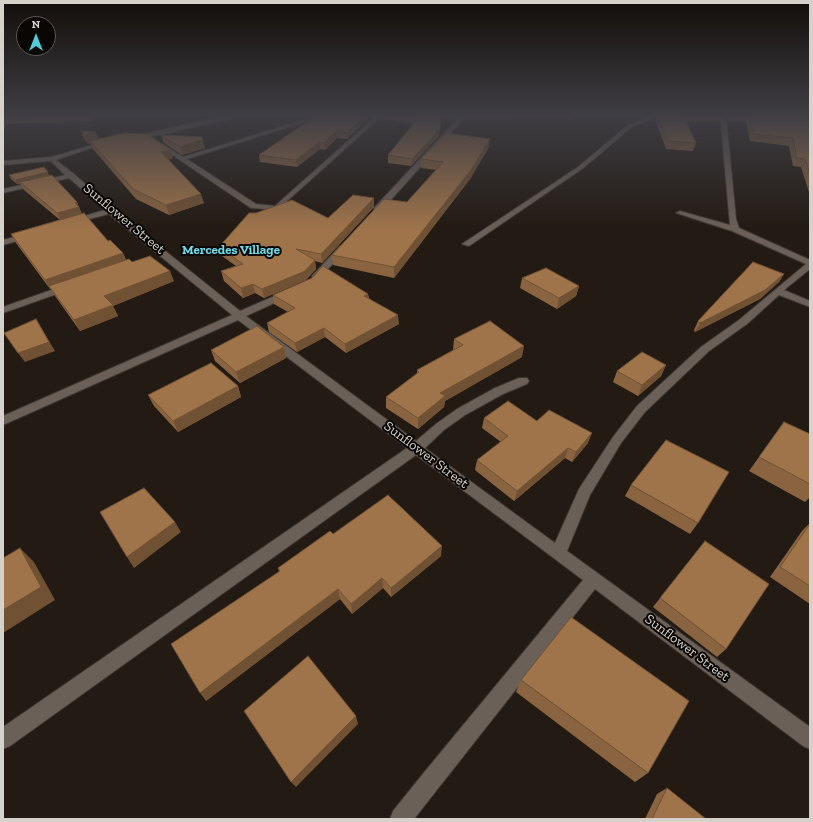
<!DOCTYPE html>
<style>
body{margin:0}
#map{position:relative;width:813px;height:822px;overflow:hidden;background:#231a13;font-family:"Zilla Slab",serif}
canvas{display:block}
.frame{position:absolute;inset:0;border:4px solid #d7d1cc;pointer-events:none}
.north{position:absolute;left:16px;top:16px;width:40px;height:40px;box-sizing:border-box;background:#090604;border:1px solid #5b5754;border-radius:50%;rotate:0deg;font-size:11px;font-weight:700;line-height:16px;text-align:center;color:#d7d1cc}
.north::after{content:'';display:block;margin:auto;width:14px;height:18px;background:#52cbda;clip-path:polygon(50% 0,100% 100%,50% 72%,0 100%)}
</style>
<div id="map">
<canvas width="813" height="822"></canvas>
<div class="frame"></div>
<div class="north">N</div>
</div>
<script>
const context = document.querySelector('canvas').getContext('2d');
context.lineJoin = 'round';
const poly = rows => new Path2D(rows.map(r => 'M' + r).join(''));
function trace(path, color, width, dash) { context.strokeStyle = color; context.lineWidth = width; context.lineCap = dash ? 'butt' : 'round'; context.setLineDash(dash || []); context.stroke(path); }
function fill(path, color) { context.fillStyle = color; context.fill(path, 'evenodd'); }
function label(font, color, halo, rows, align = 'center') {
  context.font = font + ' "Zilla Slab",serif'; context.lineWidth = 4; context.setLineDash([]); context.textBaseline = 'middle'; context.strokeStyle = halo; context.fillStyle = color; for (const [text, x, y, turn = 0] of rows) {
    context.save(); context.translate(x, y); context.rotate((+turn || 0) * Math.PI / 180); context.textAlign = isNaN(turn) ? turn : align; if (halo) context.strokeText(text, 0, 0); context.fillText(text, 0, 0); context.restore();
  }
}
const minor = poly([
 [228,115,236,115,226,120,165,134,133,139,130,137,228,115],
 [319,115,328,115,187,159,256,204,275,206,377,115,383,115,277,210,251,208,156,144,161,143,183,157,319,115],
 [461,115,467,115,380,212,374,212,374,208,461,115],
 [653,115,661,115,632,127,582,169,469,246,462,244,578,167,628,125,653,115],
 [720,115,726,115,736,219,739,228,810,260,810,269,784,290,810,301,810,307,779,295,747,324,709,351,645,412,621,443,590,495,567,551,810,727,810,749,803,746,595,589,414,819,390,819,393,811,422,775,583,580,416,455,10,746,3,749,3,727,407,448,238,320,3,425,3,416,232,315,109,214,70,224,70,220,105,210,69,178,3,193,3,189,65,175,51,161,3,165,3,161,51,157,109,140,109,142,56,160,74,174,113,209,240,311,286,291,292,291,292,295,246,316,416,441,436,424,457,409,495,388,519,378,527,378,529,381,527,384,503,394,465,415,444,430,425,448,555,543,579,489,613,437,637,406,701,347,739,320,806,264,732,231,676,213,680,211,730,225,720,115],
 [29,233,33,235,32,237,3,245,3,240,29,233],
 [340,246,343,246,347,248,318,280,312,280,312,276,340,246],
 [68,284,71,285,71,289,3,313,3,307,68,284]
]);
trace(minor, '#3d3632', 2);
fill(minor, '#6b6057');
fill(poly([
 [3,115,100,115,91,121,7,124,3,130],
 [317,115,374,115,369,118,347,139,337,138,325,150,320,149,297,167,260,162,259,155],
 [380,115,459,115,456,119,441,118,439,136,411,166,388,163,388,155,414,123,381,119],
 [466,115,572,115,572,118,466,119],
 [656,115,722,115,719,122,686,122,696,143,693,151,666,149,655,119],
 [727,115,810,115,810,192,809,192,801,167,793,166,789,146,750,141,746,122,728,122],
 [81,131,98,139,173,158,168,160,204,203,169,215,136,199,93,149,90,143,88,144,84,139],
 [161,135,204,145,205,148,182,155,164,143],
 [489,147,470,179,394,278,333,265,332,255,407,202,436,170,421,168,421,159],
 [9,175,50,175,77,202,82,214,108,241,123,253,126,260,132,262,174,281,113,306,118,316,80,331,55,296,51,289,50,289,16,243,11,234,60,220,24,190,20,184,17,184,11,179],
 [374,198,374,207,322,263,315,261,316,269,306,280,264,298,255,293,243,298,224,281,221,271,236,266,222,256,219,247,328,218],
 [784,274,779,282,760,299,695,332,694,330,698,321],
 [522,278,579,286,576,296,557,309,520,288],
 [368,294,369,298,399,324,346,353,325,337,297,352,269,332,267,323,288,312,274,304,273,295],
 [454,339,522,357,445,401,444,407,418,429,386,408,386,397,417,373,417,370,453,350],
 [284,347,286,358,240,383,215,361,211,350],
 [666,365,661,376,638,396,613,382,617,371],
 [238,386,241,397,178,432,154,406,148,395],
 [484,418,537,421,588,443,572,462,565,458,514,501,475,470,477,460,501,442,482,428],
 [784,422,810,434,810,497,805,502,749,471],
 [631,485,698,523,690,534,625,496],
 [810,523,810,604,770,577,802,531],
 [333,534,441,556,391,597,383,588,352,614,340,599,206,701,279,571,278,568],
 [660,598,726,649,717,657,653,607],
 [521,680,648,773,635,782,516,692],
 [667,788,706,819,645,819,657,794]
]), '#8a6440');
fill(poly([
 [89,115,100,115,91,121],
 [365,115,374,115,369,118,347,139,347,133],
 [441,115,439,136,411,166,412,159],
 [456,115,459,115,456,119],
 [3,117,7,124,3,130],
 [336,131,337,138,325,150,324,143],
 [96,132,99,140,90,141,90,143,88,144,85,135],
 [202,137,205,148,182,155,180,147],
 [490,139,489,147,470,179,394,278,394,267],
 [319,142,320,149,297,167,296,160],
 [171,150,173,158,164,161,161,152],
 [48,172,50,177,20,182,20,184,17,184,15,180],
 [201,194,204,203,169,215,166,205],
 [374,198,374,207,322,263,321,254],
 [77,202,82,215,61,221,57,213],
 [123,253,127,263,49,286,51,289,50,289,45,280],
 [315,260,316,269,306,280,264,298,262,289],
 [170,271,174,281,113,306,118,316,80,331,74,320,104,296],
 [784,274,779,282,760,299,695,332,700,323],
 [253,284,255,293,243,298,241,288],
 [579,286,576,296,557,309,559,298],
 [368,294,369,303,364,296],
 [398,315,399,324,346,353,345,344],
 [36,319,55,351,25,362,18,353],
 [324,328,325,337,297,352,295,343],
 [524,346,522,357,445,401,444,407,418,429,418,418,440,393],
 [284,347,286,358,240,383,236,372],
 [666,365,661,376,638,396,642,385],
 [238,386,241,397,178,432,173,421],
 [592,433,588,443,572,462,576,452],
 [568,448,565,458,514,501,517,491],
 [175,522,181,532,134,568,127,557],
 [442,546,441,556,391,597,391,588],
 [20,548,34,562,55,600,3,633,3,610],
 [382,578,383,588,352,614,351,604],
 [338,589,340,599,206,701,200,693],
 [356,716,358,724,296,787,291,782]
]), '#705134');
const building = poly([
 [3,115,68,115,3,118,3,115],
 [317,115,365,115,347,133,336,131,324,143,319,142,296,160,259,155,317,115],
 [404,115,441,115,440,129,412,159,388,155,419,117,404,115],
 [658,115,722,115,683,115,696,143,668,141,658,115],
 [731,115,810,115,810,174,805,159,797,158,793,138,753,134,749,115,731,115],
 [81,131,96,132,85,135,81,131],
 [124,133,147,134,171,150,161,152,201,194,166,205,133,189,90,141,124,133],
 [446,133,490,139,471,170,394,267,332,255,384,199,407,202,443,162,421,159,446,133],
 [161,135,202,137,202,140,180,147,161,135],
 [44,167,48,172,15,180,9,175,44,167],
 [52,175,77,202,75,203,79,207,57,213,20,182,52,175],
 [353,195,374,198,321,254,296,249,315,260,305,271,262,289,253,284,241,288,221,271,243,264,219,247,249,213,256,213,292,200,328,218,353,195],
 [84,213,108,241,110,240,123,253,45,280,11,234,84,213],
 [150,256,170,271,104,296,113,305,74,320,49,286,129,259,132,262,150,256],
 [753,262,784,274,765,290,700,323,698,321,753,262],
 [323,266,368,294,364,296,398,315,345,344,324,328,295,343,267,323,295,308,273,295,312,278,323,266],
 [546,268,579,286,559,298,522,278,546,268],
 [36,319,49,342,18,353,4,333,36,319],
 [490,321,524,346,440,393,445,396,418,418,386,397,419,372,417,370,463,345,454,339,490,321],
 [257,326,284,347,236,372,211,350,257,326],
 [642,352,666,365,642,385,617,371,642,352],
 [211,363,238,386,173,421,148,395,211,363],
 [508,401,537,421,549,410,592,433,576,452,568,448,517,491,477,460,508,436,484,418,508,401],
 [784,422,810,434,810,484,759,457,784,422],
 [666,440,729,472,698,523,631,485,666,440],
 [144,488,175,522,127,557,100,512,144,488],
 [388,495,442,546,391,588,382,578,351,604,338,589,200,693,171,644,280,571,278,568,330,531,333,534,388,495],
 [810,524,810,586,780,567,810,524],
 [705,541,769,584,726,649,660,598,705,541],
 [20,548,41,587,3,610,3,558,20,548],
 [571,617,689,701,648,773,521,680,571,617],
 [308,656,356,716,291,782,244,711,308,656],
 [667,788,706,819,652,819,667,788]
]);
fill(building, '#a0744b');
trace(building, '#705134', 1);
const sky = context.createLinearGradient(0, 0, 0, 230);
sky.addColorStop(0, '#130e0a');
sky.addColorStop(0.5, '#3f3e44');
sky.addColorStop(1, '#3f3e4400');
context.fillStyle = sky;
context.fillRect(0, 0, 813, 230);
label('bold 13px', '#72dcea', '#090604', [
 ["Mercedes Village",231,250]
]);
label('14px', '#d7d1cc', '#090604', [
 ["Sunflower Street",124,219,40],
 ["Sunflower Street",426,455,37],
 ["Sunflower Street",687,648,37]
]);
</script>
